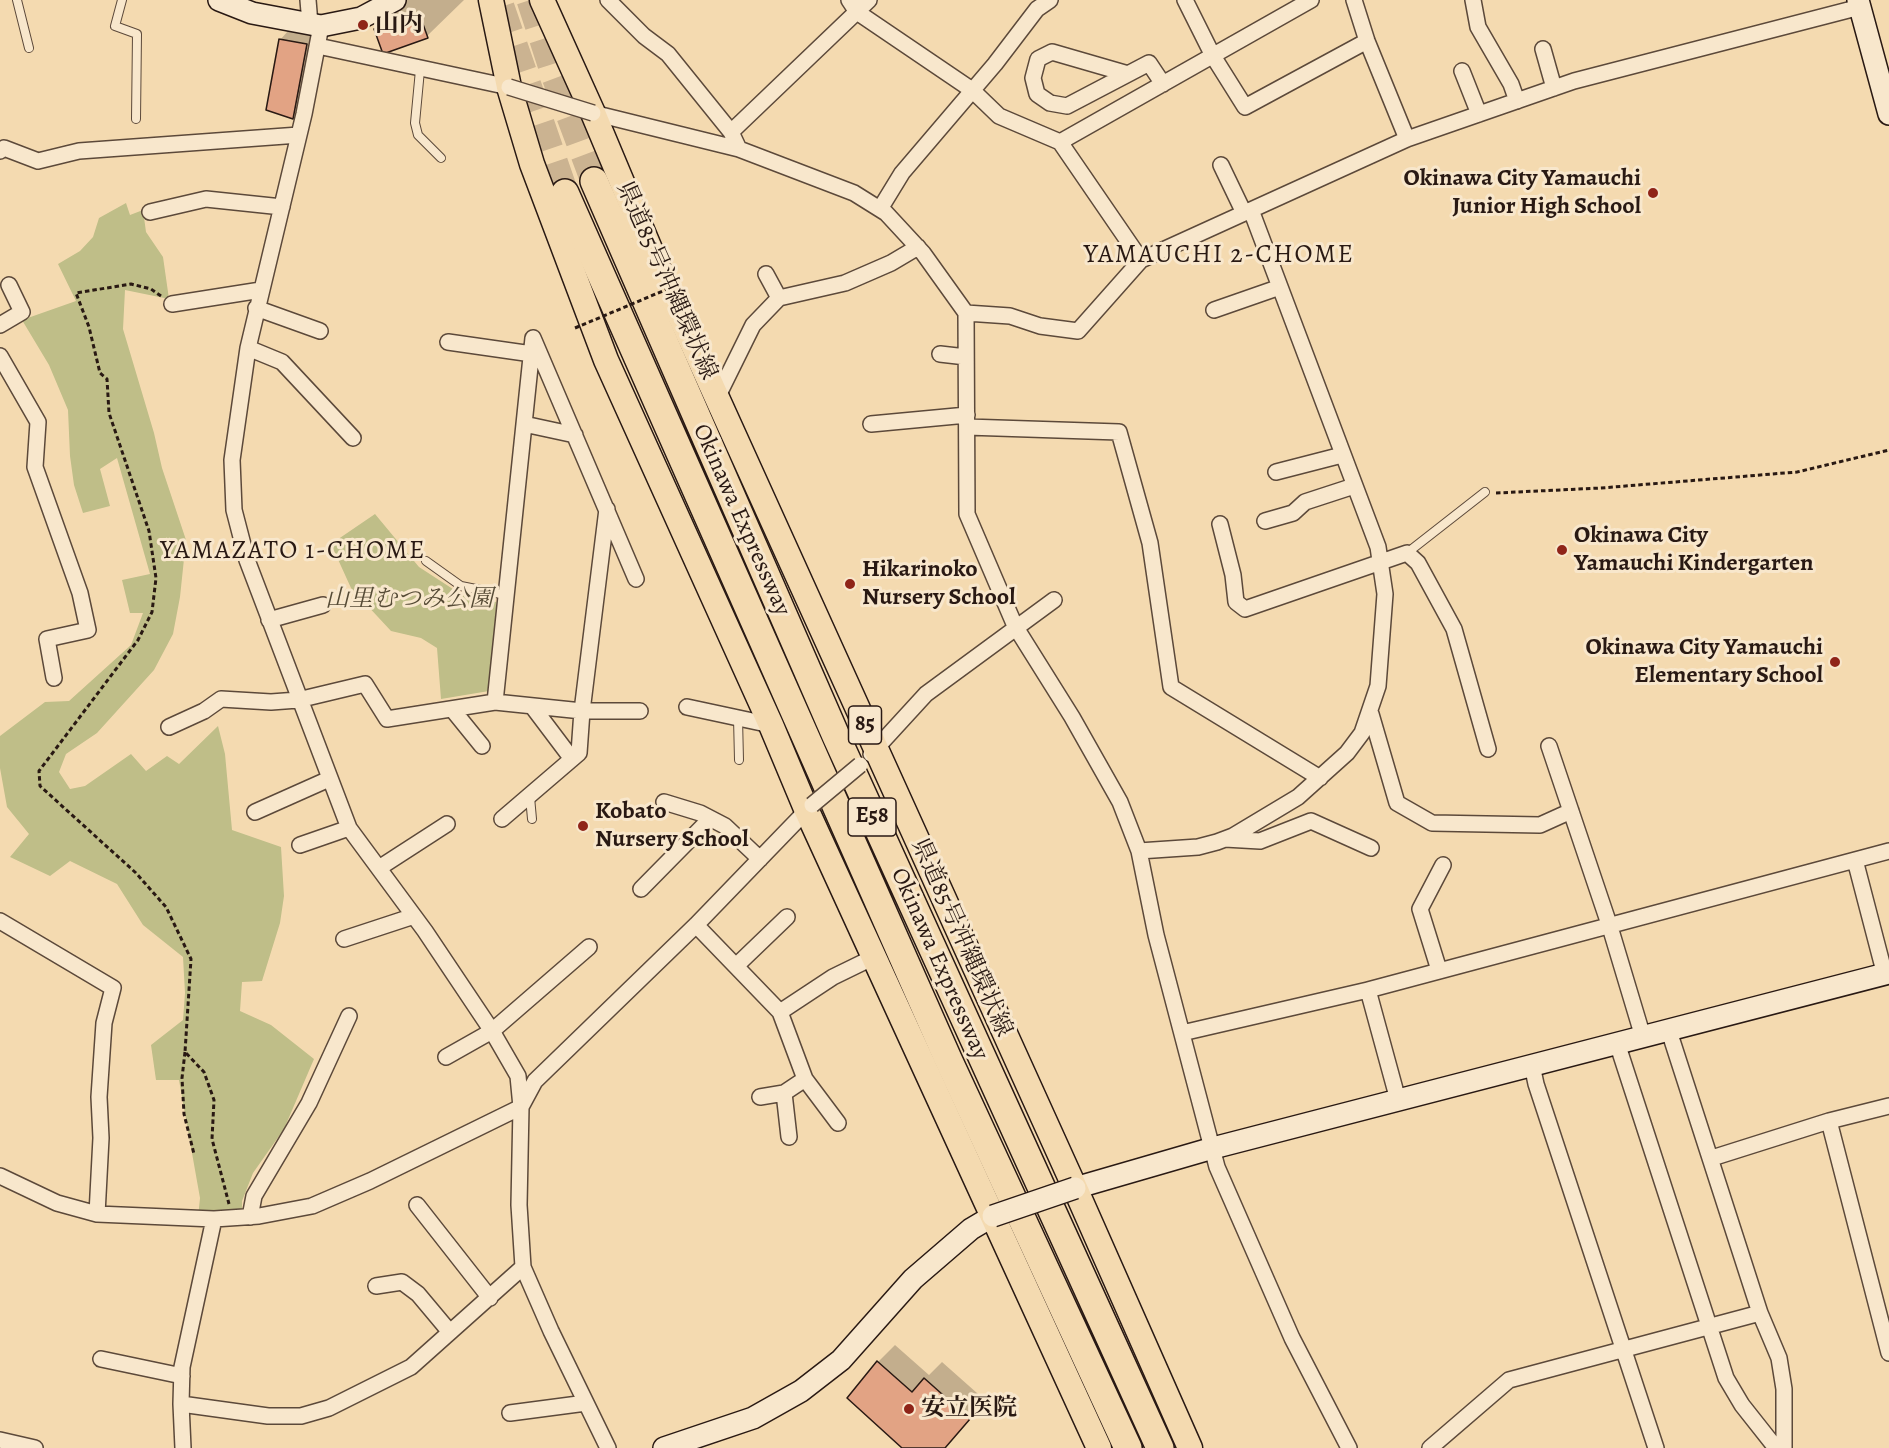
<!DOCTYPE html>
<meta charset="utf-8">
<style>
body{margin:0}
canvas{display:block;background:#f4dab0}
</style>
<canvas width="1889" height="1448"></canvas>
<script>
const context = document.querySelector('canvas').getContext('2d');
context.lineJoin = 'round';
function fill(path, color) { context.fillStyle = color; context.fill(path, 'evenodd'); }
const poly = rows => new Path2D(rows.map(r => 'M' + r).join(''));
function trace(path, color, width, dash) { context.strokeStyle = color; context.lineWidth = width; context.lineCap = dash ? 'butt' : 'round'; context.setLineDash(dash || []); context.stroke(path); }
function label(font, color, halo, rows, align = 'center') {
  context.font = font + ' Alegreya,"Noto Serif JP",serif'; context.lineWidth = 6; context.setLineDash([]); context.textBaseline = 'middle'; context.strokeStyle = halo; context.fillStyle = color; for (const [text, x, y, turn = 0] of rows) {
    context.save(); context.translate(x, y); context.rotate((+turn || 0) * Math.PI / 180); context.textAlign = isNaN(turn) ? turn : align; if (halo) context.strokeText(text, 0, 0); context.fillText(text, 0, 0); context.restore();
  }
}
fill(poly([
 [126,203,130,215,143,210,146,232,163,257,169,299,125,290,123,329,154,433,162,468,186,540,180,597,173,634,154,670,97,733,66,754,59,772,70,789,85,786,131,754,146,771,167,756,179,764,218,726,225,754,232,830,281,847,284,896,280,923,262,981,242,982,240,1011,271,1025,314,1059,284,1129,253,1173,242,1201,242,1219,198,1218,200,1198,179,1080,156,1080,151,1045,183,1020,185,993,183,957,143,925,117,884,70,861,50,876,10,857,29,834,7,807,0,768,0,736,45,702,69,701,131,645,143,613,130,613,122,580,150,574,117,458,100,469,110,506,83,513,74,485,70,456,68,410,49,365,22,320,76,301,58,264,80,251,93,237,99,218],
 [375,514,419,567,459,593,496,602,495,690,441,699,437,648,421,638,391,631,351,588,331,544]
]), '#bfbe88');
fill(poly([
 [405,0,464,0,427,36,376,29],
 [288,31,315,36,301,109,293,118,280,40],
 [895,1345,929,1375,942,1362,986,1401,945,1448,905,1448,878,1362]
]), '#0003');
const building = poly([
 [419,13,428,38,383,54,374,29,419,13],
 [279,39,307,44,293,119,266,110,279,39],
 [877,1361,912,1392,924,1378,970,1419,945,1448,902,1448,847,1398,877,1361]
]);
fill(building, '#e2a384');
trace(building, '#291913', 1.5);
trace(poly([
 [530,0,554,74,594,181],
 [501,7,565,193]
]), '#cbb391', 27, [27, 14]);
const lane = poly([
 [17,0,29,48],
 [122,0,115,26,137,34,136,119],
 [420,70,415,123,418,135,441,158],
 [1407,553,1485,492],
 [426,561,461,586,506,595],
 [738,718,739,760],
 [530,797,532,819]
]);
const street = poly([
 [308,0,310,24],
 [608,0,644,36,668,54,731,132,739,149],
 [849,0,857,12,972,90,999,116,1060,142],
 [1185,0,1213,56,1245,107,1367,41],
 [1354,0,1367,41,1407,139],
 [1473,0,1478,27,1511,84,1517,101],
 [321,26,304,114,248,348,232,460,234,510,247,560,349,828,425,931,492,1031,518,1076,521,1107,519,1205,523,1267,551,1331,608,1448],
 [318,46,509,87],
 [1543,49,1554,88],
 [1462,71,1479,114],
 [1128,74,1052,52,1038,59,1033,78,1037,94,1050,103,1067,106,1149,63,1163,84],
 [593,113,739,149,854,193,886,213,923,253,966,313,967,514,1015,626,1072,717,1120,802,1139,851,1156,935,1217,1167,1292,1338,1349,1448],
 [731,132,869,0],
 [0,151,4,148,38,161,79,151,299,135],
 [1221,165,1244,213],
 [880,209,902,173,995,64,1037,9,1050,0],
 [150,212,206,199,282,207],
 [1141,260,1060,142,1311,0],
 [766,274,779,298],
 [172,304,261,290],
 [256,308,320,331],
 [1214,310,1280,287],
 [966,313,1010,316,1040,326,1078,331,1141,260,1407,139,1574,81,1860,7],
 [0,325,22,312,9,285],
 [448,342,532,354],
 [248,348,282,362,353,438],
 [940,354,966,357],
 [0,356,38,422,35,467,80,593,88,630,47,639,54,678],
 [717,398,753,325,779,298,845,283,891,263,918,247],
 [524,424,575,435],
 [871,424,967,415],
 [967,427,1119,432,1150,543,1171,687,1320,778],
 [1276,472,1342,455],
 [1265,521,1293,513,1305,502,1354,486],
 [1220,524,1233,575,1236,602,1245,609,1407,553,1418,563,1454,629,1488,749],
 [269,620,323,605],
 [495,702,533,338,636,579],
 [532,706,572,759],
 [687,707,771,725],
 [452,709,482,746],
 [1371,714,1397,803,1432,823,1540,825,1571,811],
 [169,727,204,711,221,699,271,702,298,700,365,684,387,719,495,702,582,711,640,711],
 [1549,746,1610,927,1643,1037],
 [871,754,926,694,1054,600],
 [664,802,700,813,725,826,760,859],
 [255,812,329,779],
 [502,819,579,753,582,711,607,509],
 [1225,839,1260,841,1311,821,1371,848],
 [300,845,349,828],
 [1139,851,1198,847,1217,842,1233,836,1298,797,1347,753,1362,733,1378,686,1385,594,1378,547,1251,210],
 [1855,860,1885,975],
 [379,868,447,824],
 [641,889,710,819],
 [0,921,113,988,104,1023,99,1097,101,1138,97,1214],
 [696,925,780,1012,805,1079,838,1123],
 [344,939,414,916],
 [736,966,787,917],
 [1439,970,1420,909,1443,865],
 [1368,990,1398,1100],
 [780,1012,833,977,874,957],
 [1669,1031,1760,1313,1779,1358,1784,1389,1784,1448],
 [1182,1033,1368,990,1889,851],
 [1617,1043,1726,1378,1742,1405,1776,1448],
 [446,1057,492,1031,589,947],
 [1532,1065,1536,1084,1656,1448],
 [760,1097,784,1093],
 [1829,1121,1889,1353],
 [789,1137,784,1093,805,1079],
 [1712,1158,1829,1121,1889,1106],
 [0,1176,57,1203,97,1214,214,1219,259,1216,312,1206,370,1181,521,1107,535,1081,696,925,810,807],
 [417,1205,490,1298],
 [250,1217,254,1196,309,1103,349,1016],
 [376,1286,402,1282,418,1294,449,1331],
 [101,1359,182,1376],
 [181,1404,268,1416,301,1416,329,1408,411,1367,523,1267],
 [510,1413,586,1403],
 [0,1440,35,1448],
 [183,1448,181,1404,182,1367,214,1219],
 [1430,1448,1509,1380,1760,1313]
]);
const secondary = poly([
 [219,0,252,13,321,26,361,18,395,0],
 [1858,0,1889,114],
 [1075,1188,1213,1148,1889,973],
 [664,1448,753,1418,801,1391,841,1360,913,1279,971,1229,993,1216]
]);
const primary = poly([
 [491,0,509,87,532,164,606,360,771,725,807,811,1099,1448],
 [542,0,593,113,655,261,1075,1188,1190,1448]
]);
const highway = poly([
 [594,181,836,736,1160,1448],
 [565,193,948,1059,1128,1448]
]);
trace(lane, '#5c493a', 10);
trace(street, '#5c493a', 18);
trace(secondary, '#291913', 24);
trace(primary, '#291913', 27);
trace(highway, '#291913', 30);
trace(poly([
 [161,296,151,289,131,284,76,293,89,327,100,373,107,379,109,413,149,531,156,578,152,612,138,640,39,771,40,786,136,873,166,907,191,959,185,1052,204,1072,214,1100,212,1139,229,1204],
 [1496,493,1601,488,1797,472,1889,450],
 [185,1052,182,1078,184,1114,194,1154]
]), '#291913', 3, [4.5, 3]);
trace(lane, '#f8e7cc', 8);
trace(street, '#f8e7cc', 15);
trace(secondary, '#f8e7cc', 21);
trace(primary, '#f4dab0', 24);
trace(highway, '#f4dab0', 27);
const streetBridge = poly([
 [509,87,593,113],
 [812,805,860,765]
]);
const secondaryBridge = poly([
 [993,1216,1075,1188]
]);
trace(streetBridge, '#5c493a', 18, []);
trace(secondaryBridge, '#291913', 24, []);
trace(poly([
 [575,328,677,285]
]), '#291913', 3, [4.5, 3]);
trace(streetBridge, '#f8e7cc', 15);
trace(secondaryBridge, '#f8e7cc', 21);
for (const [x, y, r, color] of [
 [363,25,6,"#8f2418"],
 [1653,193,6,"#8f2418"],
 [1562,550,6,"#8f2418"],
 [850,584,6,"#8f2418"],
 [1835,662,6,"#8f2418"],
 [583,826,6,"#8f2418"],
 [909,1409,6,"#8f2418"]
]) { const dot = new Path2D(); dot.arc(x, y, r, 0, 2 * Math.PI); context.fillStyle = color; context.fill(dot); trace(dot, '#f8e7cc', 2); }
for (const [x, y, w] of [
 [865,725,33],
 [872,817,48]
]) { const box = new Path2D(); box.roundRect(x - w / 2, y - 19, w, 38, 4.5); context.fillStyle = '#f8e7cc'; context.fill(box); trace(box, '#291913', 1.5); }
label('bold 22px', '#291913', null, [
 ["85",865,725],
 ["E58",872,817]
]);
label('bold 24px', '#291913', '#f8e7cc', [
 ["山内",375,25],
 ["Okinawa City Yamauchi",1641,179,"right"],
 ["Junior High School",1641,207,"right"],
 ["Okinawa City",1574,536],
 ["Yamauchi Kindergarten",1574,564],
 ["Hikarinoko",862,570],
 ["Nursery School",862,598],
 ["Okinawa City Yamauchi",1823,648,"right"],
 ["Elementary School",1823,676,"right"],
 ["Kobato",595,812],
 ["Nursery School",595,840],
 ["安立医院",921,1409]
], 'left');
label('24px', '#291913', '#f8e7cc', [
 ["県道85号沖縄環状線",666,281,66],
 ["Okinawa Expressway",741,520,66],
 ["県道85号沖縄環状線",961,938,66],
 ["Okinawa Expressway",939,964,66]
]);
label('italic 24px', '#564b36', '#f8e7cc', [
 ["山里むつみ公園",409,600]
]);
context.letterSpacing = '1.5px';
label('26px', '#291913', '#f8e7cc', [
 ["YAMAUCHI 2-CHOME",1219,256],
 ["YAMAZATO 1-CHOME",293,552]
]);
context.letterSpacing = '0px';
</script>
